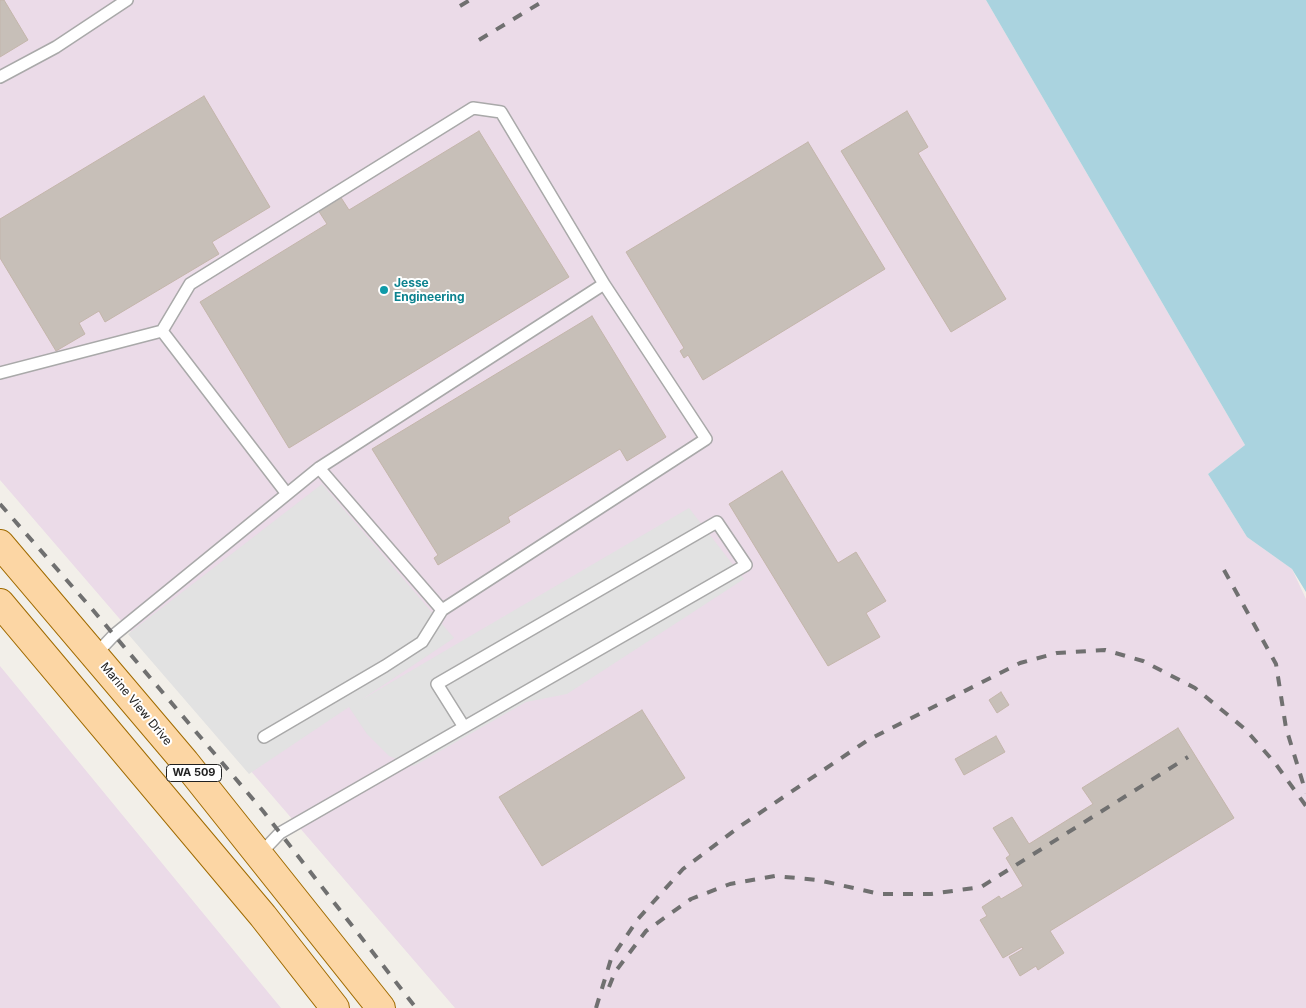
<!DOCTYPE html>
<style>
body{margin:0}
canvas{display:block;background:#f2efe9}
</style>
<canvas width="1306" height="1008"></canvas>
<script>
const context = document.querySelector('canvas').getContext('2d');
context.lineJoin = 'round';
function fill(path, color) { context.fillStyle = color; context.fill(path, 'evenodd'); }
const poly = rows => new Path2D(rows.map(r => 'M' + r).join(''));
function trace(path, color, width, dash) { context.strokeStyle = color; context.lineWidth = width; context.lineCap = dash ? 'butt' : 'round'; context.setLineDash(dash || []); context.stroke(path); }
function label(font, color, halo, rows, align = 'center') {
  context.font = font + ' Inter,sans-serif'; context.lineWidth = 4; context.setLineDash([]); context.textBaseline = 'middle'; context.strokeStyle = halo; context.fillStyle = color; for (const [text, x, y, turn = 0] of rows) {
    context.save(); context.translate(x, y); context.rotate((+turn || 0) * Math.PI / 180); context.textAlign = isNaN(turn) ? turn : align; if (halo) context.strokeText(text, 0, 0); context.fillText(text, 0, 0); context.restore();
  }
}
fill(poly([
 [0,0,986,0,1245,445,1208,474,1247,537,1292,569,1306,599,1306,1008,455,1008,0,480],
 [0,666,281,1008,0,1008]
]), '#ebdbe8');
fill(poly([
 [322,484,454,638,361,700,689,508,744,579,567,694,526,702,414,766,389,756,367,734,349,707,249,774,128,634]
]), '#e2e2e2');
fill(poly([
 [986,0,1306,0,1306,592,1292,569,1247,537,1208,474,1245,445]
]), '#aad3df');
const building = poly([
 [0,0,4,0,28,40,0,57,0,0],
 [204,96,270,207,212,242,219,254,105,322,99,311,79,323,85,334,56,351,0,258,0,219,204,96],
 [907,111,928,147,918,153,1006,299,951,332,841,151,907,111],
 [479,131,569,277,289,448,200,302,327,224,318,210,340,196,349,210,479,131],
 [808,142,885,269,703,380,688,355,684,358,680,351,684,348,626,252,808,142],
 [592,316,666,437,627,461,620,449,508,517,510,522,438,565,434,558,438,555,372,449,592,316],
 [782,471,838,563,856,552,886,601,866,613,880,637,828,666,729,504,782,471],
 [1001,692,1009,705,997,713,989,700,1001,692],
 [642,710,685,778,542,866,499,797,642,710],
 [1178,728,1234,818,1050,931,1064,953,1038,970,1036,966,1020,976,1009,957,1023,949,1022,947,1003,958,980,920,987,916,982,907,999,896,1001,899,1023,886,1006,858,1010,855,993,828,1012,817,1029,844,1093,804,1082,788,1178,728],
 [996,736,1005,752,964,775,955,759,996,736]
]);
fill(building, '#c7bfb8');
trace(building, '#c4b6ab', 1);
const lane = poly([
 [0,77,56,47,127,0],
 [162,331,287,494],
 [0,373,162,331,190,284,473,108,501,112,604,284,706,439,442,610,422,642,385,666,264,737],
 [319,468,442,610],
 [95,655,114,635,319,468,604,284],
 [260,854,280,833,746,565,717,522,437,684,464,727]
]);
const primary = poly([
 [0,544,185,762,381,1008],
 [0,603,263,916,335,1008]
]);
trace(lane, '#a9a9a9', 14);
trace(primary, '#a06b00', 30);
trace(lane, '#fff', 11);
trace(primary, '#fcd6a4', 28);
trace(poly([
 [460,6,470,0],
 [479,40,545,0],
 [0,504,92,609,263,811,416,1008],
 [1224,570,1276,664,1286,728,1306,793],
 [609,987,615,972,646,931,691,899,730,884,775,876,818,880,880,894,931,894,981,887,1188,757],
 [596,1008,611,959,638,919,683,869,739,827,868,740,1020,663,1057,653,1105,650,1143,661,1195,688,1245,729,1275,763,1306,806]
]), '#707070', 4, [10, 10]);
for (const [x, y, r, color] of [
 [384,290,5,"#0f9aa8"]
]) { const dot = new Path2D(); dot.arc(x, y, r, 0, 2 * Math.PI); context.fillStyle = color; context.fill(dot); trace(dot, '#fff', 2); }
for (const [x, y, w] of [
 [194,773,55]
]) { const box = new Path2D(); box.roundRect(x - w / 2, y - 8.5, w, 17, 4); context.fillStyle = '#fff'; context.fill(box); trace(box, '#222', 1); }
label('bold 11px', '#222', null, [
 ["WA 509",194,773]
]);
label('bold 12px', '#0d838f', '#fff', [
 ["Jesse",394,283],
 ["Engineering",394,297]
], 'left');
label('12px', '#222', '#fff', [
 ["Marine View Drive",136,704,50]
]);
</script>
